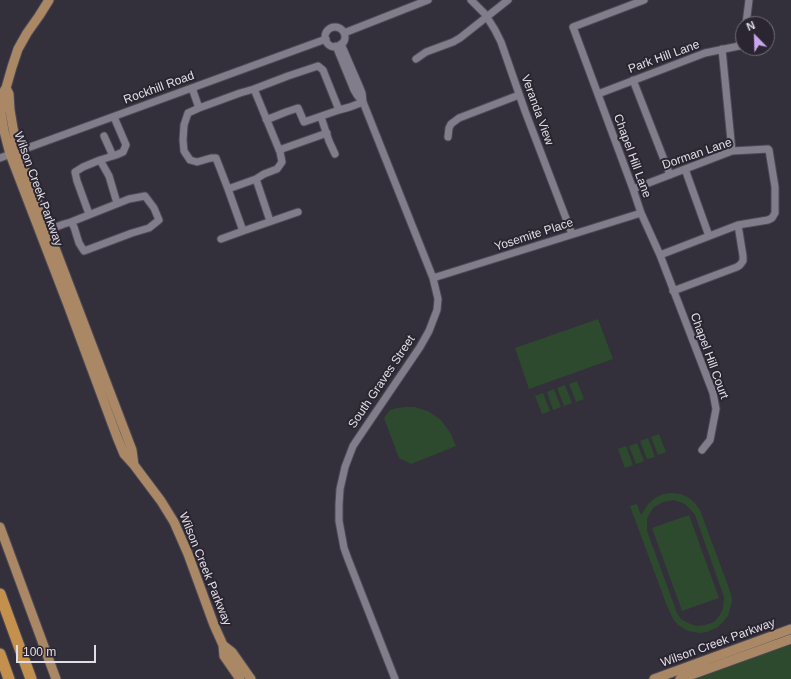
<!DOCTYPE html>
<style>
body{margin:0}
#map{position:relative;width:791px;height:679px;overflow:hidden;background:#332f3b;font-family:Helvetica,sans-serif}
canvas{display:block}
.north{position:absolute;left:735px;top:16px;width:40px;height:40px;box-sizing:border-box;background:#2a2530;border:1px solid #736f78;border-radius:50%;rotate:337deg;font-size:11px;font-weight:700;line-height:16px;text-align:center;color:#e0dde5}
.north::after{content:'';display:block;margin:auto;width:14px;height:18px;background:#c9a5ee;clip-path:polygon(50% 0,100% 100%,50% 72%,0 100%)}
.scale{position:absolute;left:16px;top:645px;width:80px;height:18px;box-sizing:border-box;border:2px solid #e0dde5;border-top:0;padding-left:5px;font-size:12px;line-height:14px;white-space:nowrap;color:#e0dde5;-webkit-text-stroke:3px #2a2530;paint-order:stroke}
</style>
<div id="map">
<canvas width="791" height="679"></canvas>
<div class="north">N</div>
<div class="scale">100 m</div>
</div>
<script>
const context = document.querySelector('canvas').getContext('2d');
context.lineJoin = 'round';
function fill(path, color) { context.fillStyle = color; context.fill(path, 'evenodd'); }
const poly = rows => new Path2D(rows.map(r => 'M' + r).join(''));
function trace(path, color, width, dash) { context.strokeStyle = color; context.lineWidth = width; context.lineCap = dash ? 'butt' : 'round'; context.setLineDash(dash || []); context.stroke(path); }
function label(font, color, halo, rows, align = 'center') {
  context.font = font + ' Helvetica,sans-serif'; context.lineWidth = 4; context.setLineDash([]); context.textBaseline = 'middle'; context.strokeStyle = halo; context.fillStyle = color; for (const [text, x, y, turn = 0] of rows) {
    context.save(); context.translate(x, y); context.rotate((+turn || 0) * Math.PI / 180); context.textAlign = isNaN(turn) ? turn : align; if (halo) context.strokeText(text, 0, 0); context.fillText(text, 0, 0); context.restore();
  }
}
fill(poly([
 [598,319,613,359,529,389,515,348],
 [577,381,584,399,576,402,569,384],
 [565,385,572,403,564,406,557,388],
 [554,389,561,407,553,410,547,392],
 [543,393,550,411,542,414,535,396],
 [406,407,414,407,428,411,441,420,451,434,456,446,411,464,399,458,384,418,390,410,397,408],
 [659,434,666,452,658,455,651,437],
 [648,438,655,457,647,459,640,441],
 [637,443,644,461,636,464,629,446],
 [626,446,633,465,625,468,618,449],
 [671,493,681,494,689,498,695,503,700,510,730,591,732,600,731,605,728,616,723,622,718,627,707,632,700,633,688,631,678,625,673,619,667,606,630,506,637,504,641,515,648,504,655,498,663,494],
 [674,500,685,504,690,509,695,515,724,597,723,609,719,616,714,622,705,625,696,626,688,623,681,619,677,613,647,531,647,519,649,515,653,508,663,502],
 [689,515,719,598,682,611,652,528],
 [791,644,791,679,696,679,726,668]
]), '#2e4a2e');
const minor = poly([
 [471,0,485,14,495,30,501,42,525,111,572,234],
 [644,0,573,27,633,189,641,213,660,255,713,393,716,409,710,440,702,450],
 [746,24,749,0],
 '325 37a10 10 0 1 1 20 0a10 10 0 1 1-20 0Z',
 [344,33,428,0],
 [341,44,360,88,362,93,363,102,433,278,438,299,437,310,429,331,420,347,359,437,353,446,345,467,340,489,339,505,339,521,344,548,348,559,395,679],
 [336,46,354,90,357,95,362,101],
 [722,49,732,151],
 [416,59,426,52,453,42,460,38,508,0],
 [633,80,670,175],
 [192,88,199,108,188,113,184,125,183,140,184,151,190,160,197,162,211,158,216,158,228,189,256,179,264,174,277,169,282,162,280,152,254,89,240,93,199,108],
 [254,89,288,76,318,66,323,70,339,110,350,107,363,102],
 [598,94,705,53,739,46,743,44],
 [321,117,329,141,335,154],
 [266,119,271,118,286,112,298,108,304,122,339,110],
 [104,136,113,156],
 [448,137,449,128,451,124,459,118,519,95],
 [279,150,327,133],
 [0,158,326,39],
 [100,160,116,155,123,152,126,145,114,117],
 [685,169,709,236],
 [256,179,270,221],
 [633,189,732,151,768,149,769,150,775,187,775,213,772,218,768,220,738,225,660,255],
 [89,214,77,181,75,172,83,167,100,160,109,176,117,203],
 [48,230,64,224,71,222,74,227,79,243,84,251,132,233,149,228,159,220,154,208,145,196,129,199,71,222],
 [243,231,298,212],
 [221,239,243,231,228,189],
 [433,278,641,213],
 [673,291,737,267,740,265,743,261,743,256,738,225]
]);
const major = poly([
 [49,0,39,16,27,33,18,49,12,67,6,88,2,94,1,112,4,131,10,154,68,305,117,437,124,454,134,465,161,501,174,522,188,554,214,625,223,645,224,656,240,679],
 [6,88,9,94,10,110,13,128,18,151,23,164,132,450,134,465],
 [0,527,56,679],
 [223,645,232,652,251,679],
 [654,679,791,629],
 [680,679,791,639]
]);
const highway = poly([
 [0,594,31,679],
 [0,654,9,679]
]);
trace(minor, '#4e4a55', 9);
trace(major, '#4e4a55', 11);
trace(highway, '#4e4a55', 13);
trace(minor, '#827d8b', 7);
trace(major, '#a86', 9);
trace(highway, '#c4904e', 11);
label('12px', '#e0dde5', '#2a2530', [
 ["Park Hill Lane",664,57,-20],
 ["Rockhill Road",159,88,-20],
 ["Veranda View",537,110,70],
 ["Dorman Lane",697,154,-19],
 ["Chapel Hill Lane",632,156,70],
 ["Wilson Creek Parkway",38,189,70],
 ["Yosemite Place",534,235,-18],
 ["Chapel Hill Court",709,356,70],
 ["South Graves Street",382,382,-56],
 ["Wilson Creek Parkway",205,569,68],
 ["Wilson Creek Parkway",718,643,-20]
]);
</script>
